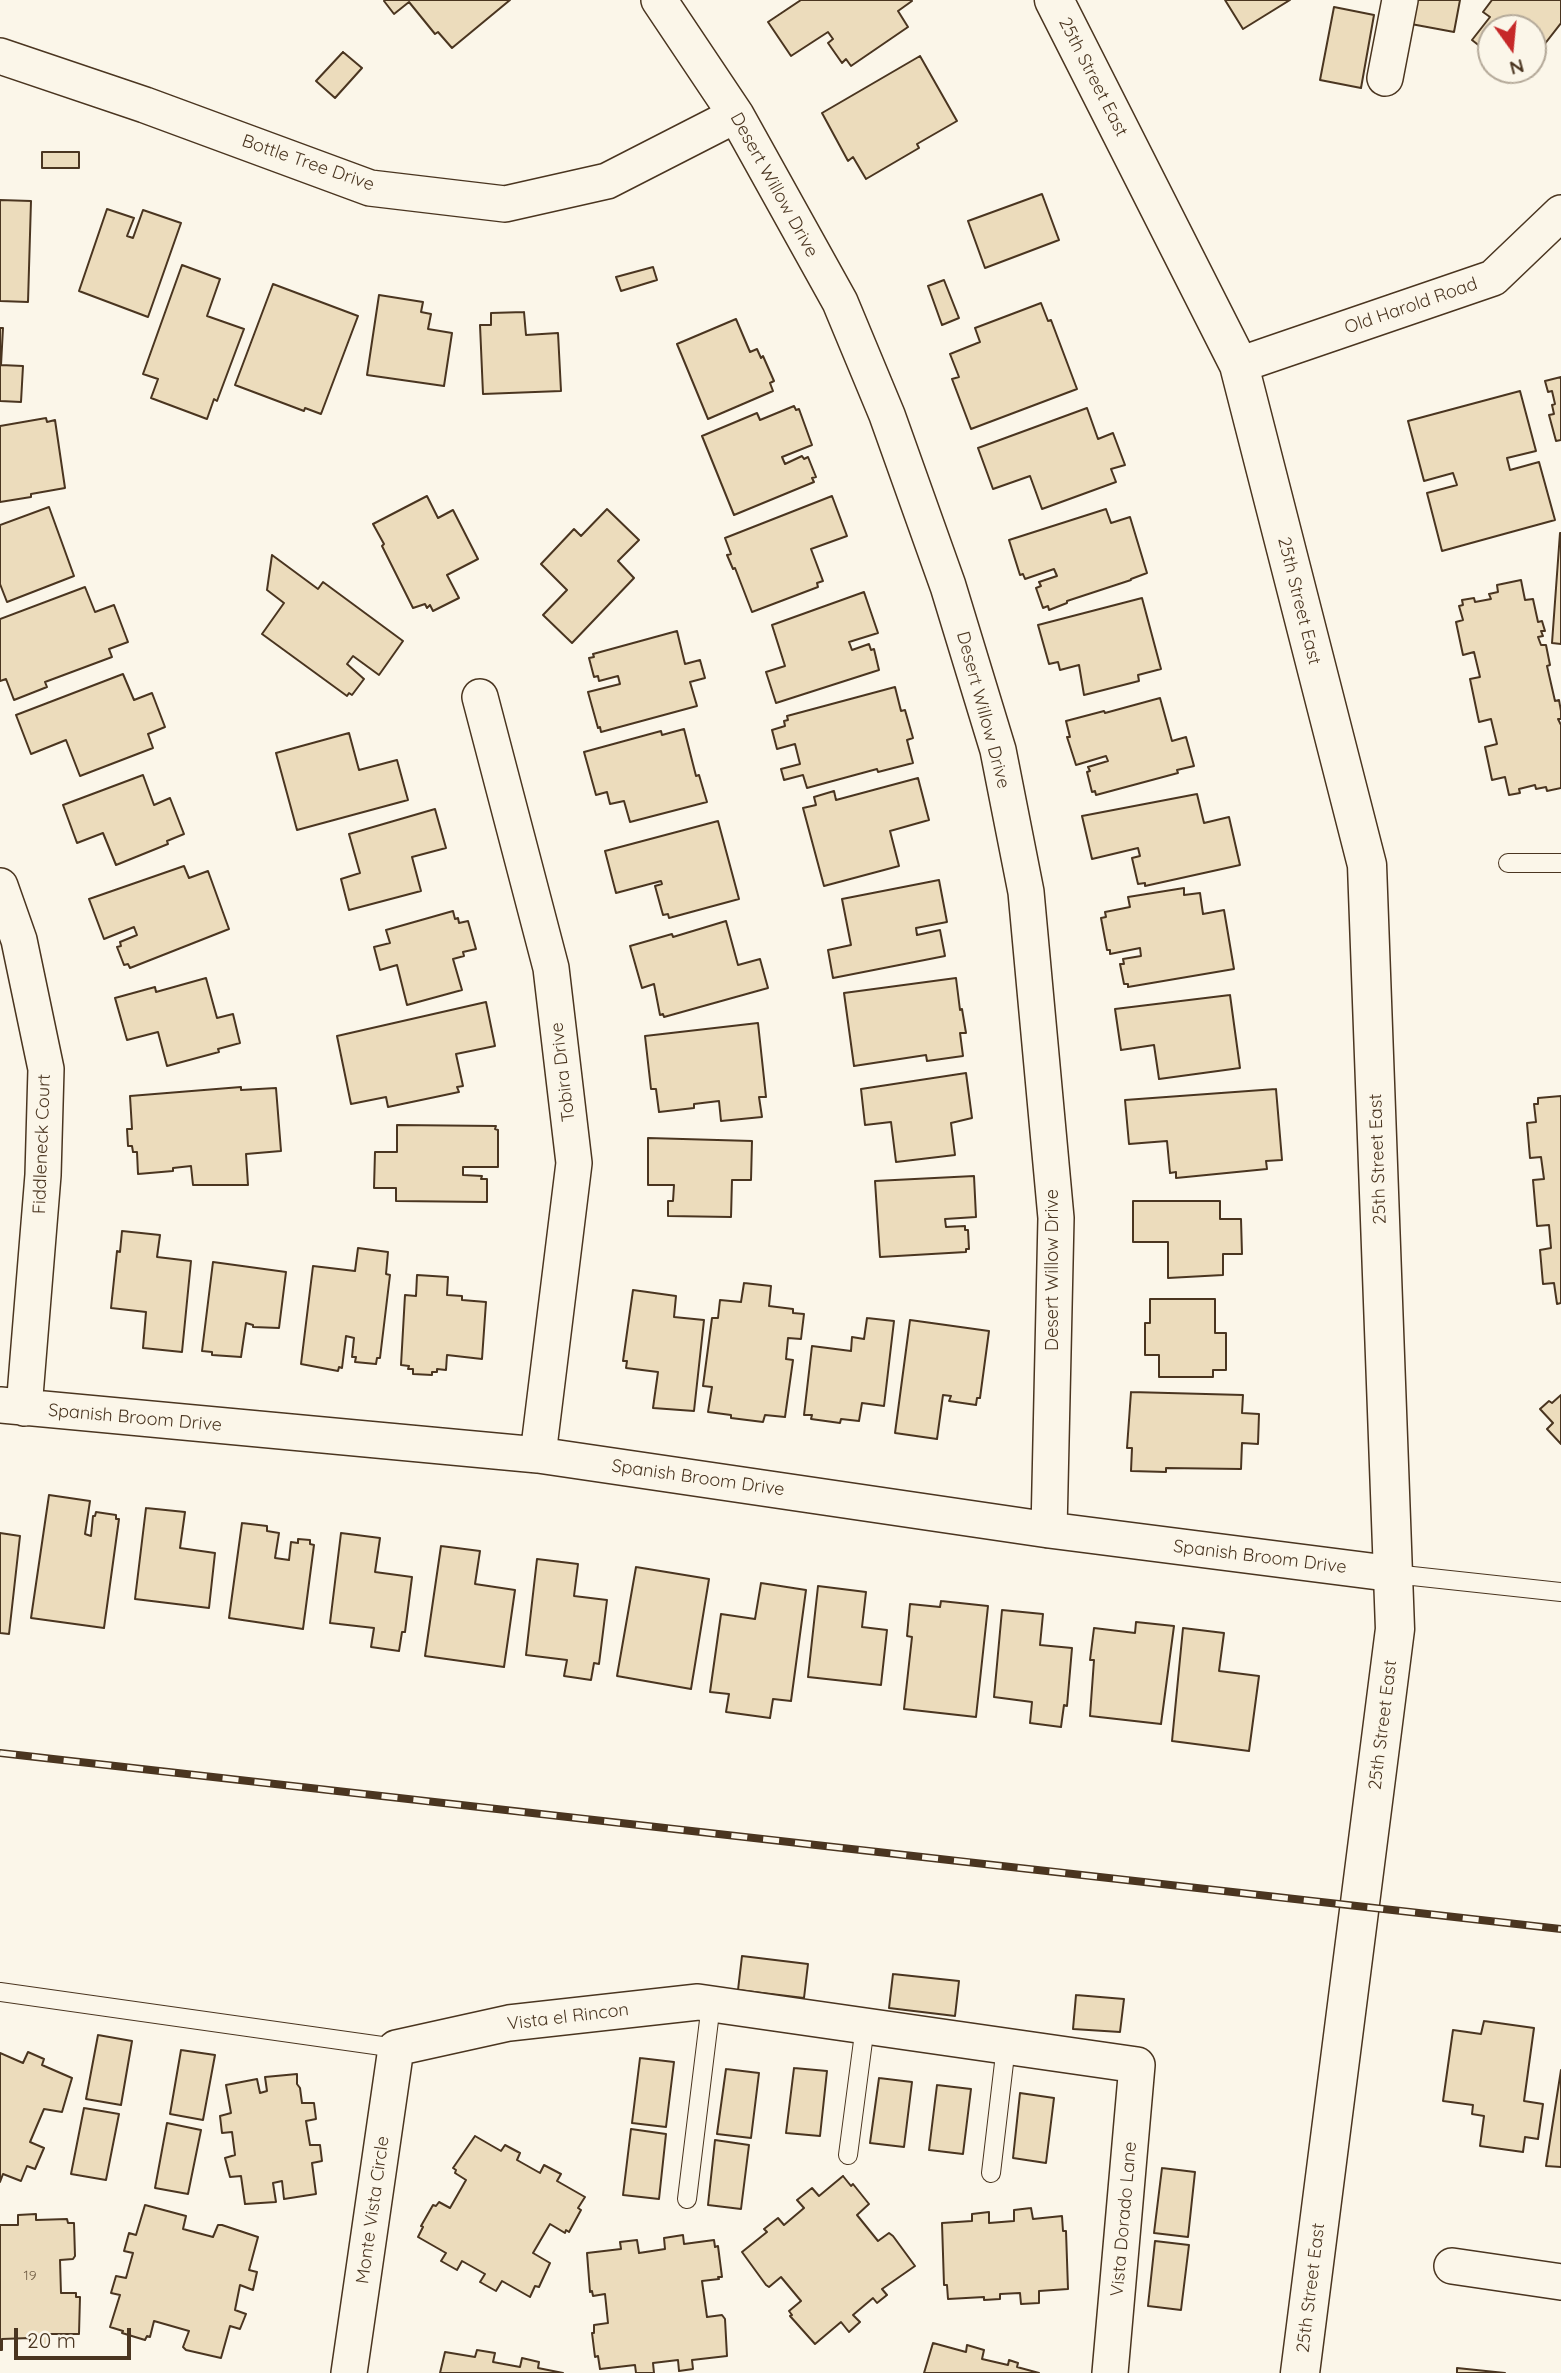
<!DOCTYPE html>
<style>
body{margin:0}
#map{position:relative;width:1561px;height:2373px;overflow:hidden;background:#fbf6e9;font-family:Quicksand,sans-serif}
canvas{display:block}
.north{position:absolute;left:1477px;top:14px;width:70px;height:70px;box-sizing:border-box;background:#fbf6e9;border:2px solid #b4a999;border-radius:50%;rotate:165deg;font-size:19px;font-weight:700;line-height:28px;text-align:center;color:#4a3520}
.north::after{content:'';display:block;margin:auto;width:24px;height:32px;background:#c62828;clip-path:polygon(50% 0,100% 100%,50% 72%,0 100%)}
.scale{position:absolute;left:14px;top:2328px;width:117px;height:32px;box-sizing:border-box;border:4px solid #4a3520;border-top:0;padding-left:9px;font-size:21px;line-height:24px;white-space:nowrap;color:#4a3520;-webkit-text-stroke:5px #fbf6e9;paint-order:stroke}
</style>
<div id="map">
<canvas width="1561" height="2373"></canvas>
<div class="north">N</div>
<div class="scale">20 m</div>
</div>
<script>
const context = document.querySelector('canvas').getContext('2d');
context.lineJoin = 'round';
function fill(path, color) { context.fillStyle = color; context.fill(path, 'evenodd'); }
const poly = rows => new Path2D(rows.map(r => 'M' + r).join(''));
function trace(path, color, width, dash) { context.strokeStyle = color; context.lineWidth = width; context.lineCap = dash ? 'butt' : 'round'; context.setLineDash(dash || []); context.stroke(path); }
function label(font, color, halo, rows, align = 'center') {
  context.font = font + ' Quicksand,sans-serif'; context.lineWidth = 5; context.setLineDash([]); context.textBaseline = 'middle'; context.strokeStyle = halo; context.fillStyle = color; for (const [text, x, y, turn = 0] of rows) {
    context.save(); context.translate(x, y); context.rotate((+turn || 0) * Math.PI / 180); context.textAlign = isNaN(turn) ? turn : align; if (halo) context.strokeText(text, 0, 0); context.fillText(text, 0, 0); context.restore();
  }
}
const building = poly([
 [385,0,510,0,452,48,438,32,435,34,409,2,394,14,384,1,385,0],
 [801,0,911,0,912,1,898,11,908,27,851,66,846,59,842,63,828,43,833,39,828,32,791,56,768,22,801,0],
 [1225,0,1290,0,1243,29,1225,0],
 [1415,0,1460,0,1454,32,1411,24,1415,0],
 [1492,0,1561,0,1561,23,1533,59,1533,28,1491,28,1491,55,1472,40,1490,17,1483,12,1492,0],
 [1334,7,1374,15,1361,88,1320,80,1334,7],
 [343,52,362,68,335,98,316,81,343,52],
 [920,56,957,121,917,144,919,148,866,179,853,157,848,161,822,113,920,56],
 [42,152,79,152,79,168,42,168,42,152],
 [1042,194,1059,240,985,268,968,221,1042,194],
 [0,200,31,201,28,302,0,301,0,200],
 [107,209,134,218,127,236,133,238,143,210,181,223,148,317,79,291,107,209],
 [182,265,220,279,207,316,244,329,217,401,214,399,207,419,151,398,158,379,143,374,182,265],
 [653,267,657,280,621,291,616,277,653,267],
 [944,280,959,318,942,325,928,286,944,280],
 [273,284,358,316,321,414,305,408,304,411,235,385,273,284],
 [379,295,423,302,421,312,431,314,428,329,452,333,444,386,367,375,379,295],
 [1041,303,1048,321,1051,320,1077,389,971,429,952,379,959,377,950,354,980,342,975,328,1041,303],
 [524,312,526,335,558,333,561,391,483,394,480,325,491,325,491,313,524,312],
 [736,319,750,352,757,349,761,358,763,356,774,381,770,383,773,391,708,419,677,344,736,319],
 [0,328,3,328,1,365,23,366,21,402,0,401,0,328],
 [1561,377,1561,440,1556,441,1549,415,1554,414,1552,405,1555,404,1552,391,1548,392,1545,381,1561,377],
 [1520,391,1536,451,1507,458,1510,470,1539,462,1555,520,1442,551,1427,493,1457,485,1453,473,1424,481,1408,421,1520,391],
 [794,406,796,410,799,409,812,445,782,457,785,464,802,456,804,459,808,457,816,477,812,478,814,482,734,515,702,436,757,413,760,420,794,406],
 [1087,408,1098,439,1113,433,1125,465,1111,469,1116,482,1042,509,1030,476,993,489,978,448,1087,408],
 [46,418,47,422,55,420,65,488,31,494,31,497,0,502,0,426,46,418],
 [427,496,438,518,453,510,478,559,447,575,459,598,433,611,430,605,427,608,425,604,413,608,382,546,384,544,373,524,427,496],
 [832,496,847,536,811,549,823,581,817,583,818,587,752,612,735,568,733,569,727,555,731,554,725,538,832,496],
 [49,507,74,576,7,602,0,584,0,525,49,507],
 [607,509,639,540,618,561,634,578,572,643,543,615,567,590,541,564,574,529,581,536,607,509],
 [1106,509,1111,523,1130,517,1147,573,1131,579,1131,580,1067,601,1067,603,1049,610,1048,606,1043,608,1036,588,1041,586,1039,582,1057,576,1054,569,1025,579,1023,574,1020,575,1009,540,1106,509],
 [1560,533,1561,533,1561,644,1552,643,1560,533],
 [272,555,318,589,323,582,403,641,379,675,353,656,347,664,364,679,352,695,349,693,347,696,262,634,284,603,267,590,272,555],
 [1521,580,1525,600,1533,599,1538,622,1542,621,1545,631,1541,631,1543,636,1538,637,1541,645,1546,645,1550,665,1547,666,1555,701,1559,700,1561,711,1561,719,1558,719,1561,725,1561,788,1547,791,1546,787,1536,789,1535,785,1519,789,1520,793,1509,795,1505,777,1492,780,1485,747,1497,744,1491,719,1479,722,1470,679,1480,677,1474,652,1463,655,1456,622,1463,620,1459,606,1463,605,1462,600,1474,598,1475,602,1491,599,1489,594,1498,592,1497,585,1521,580],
 [85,587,95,612,114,605,128,642,109,649,112,657,45,682,47,687,14,700,6,679,0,681,0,619,85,587],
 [864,592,878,633,849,642,852,650,869,644,871,650,874,649,879,670,776,703,766,672,785,666,772,625,864,592],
 [1142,598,1161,669,1138,675,1139,681,1084,695,1079,665,1060,670,1058,662,1049,664,1038,625,1142,598],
 [677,631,685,664,700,660,705,678,690,682,697,706,601,732,600,727,598,728,588,692,620,684,618,676,599,681,598,676,594,677,589,658,594,657,593,654,677,631],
 [123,674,134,700,152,693,165,727,148,734,153,748,80,776,66,740,31,754,16,715,123,674],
 [895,687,901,711,905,710,913,738,907,740,913,763,878,772,877,769,807,788,803,775,784,780,781,769,800,764,795,744,777,749,772,730,785,726,784,721,788,720,787,716,895,687],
 [1160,698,1172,741,1186,737,1194,766,1177,770,1178,773,1096,795,1095,791,1092,792,1087,772,1090,771,1088,767,1108,761,1106,756,1076,765,1067,737,1070,737,1066,721,1104,711,1105,713,1160,698],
 [684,729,696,776,699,775,707,802,630,822,624,801,610,804,607,792,596,795,584,752,661,731,662,735,684,729],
 [349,733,359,770,397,760,408,800,297,830,276,753,349,733],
 [143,775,154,805,170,798,184,834,167,841,168,844,116,865,103,833,77,843,63,805,143,775],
 [918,778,929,820,890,831,899,866,824,886,803,808,816,805,814,797,834,791,836,800,918,778],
 [1197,794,1204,823,1229,817,1240,865,1145,886,1145,883,1138,884,1132,858,1140,856,1138,848,1092,859,1082,816,1197,794],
 [435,809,446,848,412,857,421,891,349,910,341,879,360,873,349,834,435,809],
 [718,821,739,899,669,918,668,914,663,915,655,886,662,884,661,881,616,893,605,851,718,821],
 [184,866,189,878,208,871,229,929,130,968,128,964,124,965,117,947,121,946,120,942,137,935,134,927,104,939,89,899,184,866],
 [939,880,947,922,916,928,917,935,940,930,945,956,833,978,828,950,851,945,842,899,939,880],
 [1184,888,1184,895,1200,893,1203,914,1224,910,1234,969,1128,987,1128,984,1124,984,1120,964,1124,964,1123,959,1141,956,1140,948,1110,954,1110,950,1107,950,1101,918,1106,917,1105,912,1130,907,1128,897,1184,888],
 [453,911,455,919,458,918,459,923,468,921,476,949,463,952,464,956,453,959,462,990,407,1005,397,965,380,970,374,947,390,943,386,930,453,911],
 [726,921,738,965,760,959,768,988,664,1017,663,1014,660,1015,654,984,642,988,630,946,672,934,673,937,726,921],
 [206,978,217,1018,233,1014,240,1043,218,1049,219,1052,167,1066,158,1032,127,1040,115,998,155,987,156,992,206,978],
 [956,978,960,1010,962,1009,966,1033,960,1033,963,1056,927,1061,926,1055,854,1066,844,993,956,978],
 [1230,995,1240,1068,1159,1079,1154,1045,1121,1050,1115,1009,1230,995],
 [486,1002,495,1046,456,1054,463,1086,457,1087,459,1092,388,1107,386,1097,351,1104,337,1036,486,1002],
 [758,1023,766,1097,759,1097,762,1117,721,1121,719,1101,694,1104,694,1108,659,1112,656,1089,651,1089,645,1036,758,1023],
 [966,1073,972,1118,951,1123,955,1155,896,1162,891,1122,865,1125,861,1089,966,1073],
 [241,1087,241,1090,276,1088,281,1151,246,1154,248,1185,193,1185,191,1166,173,1168,173,1171,138,1174,137,1152,133,1152,132,1146,128,1146,127,1129,132,1129,130,1096,241,1087],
 [1276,1089,1282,1160,1266,1161,1267,1169,1176,1178,1176,1172,1170,1173,1167,1141,1129,1144,1125,1100,1276,1089],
 [1561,1096,1561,1303,1557,1304,1554,1283,1543,1284,1540,1250,1551,1248,1549,1225,1537,1226,1533,1180,1544,1179,1541,1157,1530,1158,1527,1123,1536,1122,1534,1104,1538,1104,1538,1098,1561,1096],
 [397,1125,496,1126,495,1129,498,1130,498,1167,463,1167,463,1175,482,1176,481,1179,487,1179,487,1202,396,1201,396,1188,374,1188,375,1152,397,1152,397,1125],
 [648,1138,752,1141,751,1180,732,1180,731,1217,668,1216,668,1201,673,1201,674,1185,648,1185,648,1138],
 [974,1176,976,1217,945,1219,946,1227,965,1226,965,1230,968,1230,969,1249,966,1249,966,1252,880,1257,875,1181,974,1176],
 [1133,1201,1220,1201,1220,1219,1241,1219,1242,1254,1223,1254,1223,1275,1168,1278,1168,1242,1133,1242,1133,1201],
 [122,1231,160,1235,157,1257,191,1261,182,1352,143,1348,146,1312,111,1308,117,1251,120,1252,122,1231],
 [358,1248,388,1252,386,1274,390,1275,380,1358,377,1358,376,1364,355,1362,356,1357,352,1357,354,1338,346,1336,342,1368,339,1367,338,1371,301,1364,313,1266,355,1271,358,1248],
 [213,1262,286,1272,279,1328,253,1327,253,1325,246,1323,241,1357,212,1355,212,1352,202,1351,213,1262],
 [417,1275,448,1277,447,1295,462,1296,462,1300,486,1302,482,1359,447,1355,446,1370,437,1369,437,1372,432,1372,432,1375,413,1374,413,1369,408,1369,409,1366,401,1365,405,1295,416,1296,417,1275],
 [744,1283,771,1286,769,1306,793,1309,793,1313,804,1314,801,1339,788,1338,786,1359,793,1360,785,1417,765,1415,763,1422,731,1418,731,1415,708,1412,712,1387,703,1386,712,1318,718,1318,720,1300,741,1302,744,1283],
 [633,1290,676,1296,674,1317,704,1320,694,1411,653,1408,658,1372,626,1368,627,1361,623,1361,633,1290],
 [1150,1299,1215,1299,1215,1333,1226,1333,1226,1370,1213,1370,1213,1377,1159,1377,1159,1355,1145,1355,1145,1323,1150,1323,1150,1299],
 [867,1318,894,1321,884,1406,862,1403,859,1421,841,1419,840,1423,811,1419,812,1415,804,1415,812,1346,851,1351,852,1337,864,1339,867,1318],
 [910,1320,989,1331,980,1398,977,1398,976,1405,949,1401,951,1396,943,1395,937,1439,895,1433,910,1320],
 [1131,1392,1243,1395,1242,1413,1259,1414,1258,1444,1242,1443,1241,1469,1166,1468,1166,1472,1131,1471,1132,1448,1127,1448,1131,1392],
 [1561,1395,1561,1444,1547,1429,1553,1423,1540,1409,1549,1401,1552,1403,1561,1395],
 [49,1495,90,1501,85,1534,91,1536,93,1516,95,1516,96,1512,116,1515,116,1519,119,1519,104,1628,31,1618,49,1495],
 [146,1508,185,1512,180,1548,215,1553,209,1608,135,1599,146,1508],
 [242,1523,267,1526,267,1531,279,1533,275,1558,289,1560,291,1542,298,1543,298,1539,310,1540,310,1544,314,1545,303,1629,229,1618,242,1523],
 [0,1533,20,1536,9,1634,0,1633,0,1533],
 [341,1533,380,1538,375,1572,412,1577,405,1632,402,1632,399,1651,371,1647,374,1628,330,1623,341,1533],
 [441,1546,480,1551,475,1584,515,1590,504,1667,425,1656,441,1546],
 [537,1559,578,1564,574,1596,607,1600,599,1664,594,1663,591,1680,564,1676,567,1660,526,1655,537,1559],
 [636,1567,709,1579,691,1689,617,1676,636,1567],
 [761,1583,806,1590,791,1701,773,1699,770,1718,726,1712,729,1694,710,1692,721,1614,755,1619,761,1583],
 [818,1586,866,1592,862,1627,887,1630,881,1685,808,1677,818,1586],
 [941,1601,988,1606,976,1717,904,1709,912,1637,907,1636,910,1604,940,1607,941,1601],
 [1002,1610,1043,1614,1040,1645,1072,1648,1067,1706,1064,1705,1061,1727,1030,1723,1032,1702,994,1697,1002,1610],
 [1136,1622,1174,1626,1161,1724,1090,1716,1094,1660,1090,1660,1094,1628,1135,1633,1136,1622],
 [1183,1628,1224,1633,1219,1671,1259,1676,1249,1751,1172,1741,1183,1628],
 [742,1956,808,1964,804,1998,738,1990,742,1956],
 [893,1974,959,1981,955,2016,889,2008,893,1974],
 [1076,1995,1124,1999,1120,2032,1073,2029,1076,1995],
 [1484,2021,1534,2028,1524,2101,1543,2104,1538,2139,1525,2137,1523,2152,1480,2146,1484,2116,1472,2114,1473,2105,1443,2101,1453,2030,1481,2034,1484,2021],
 [98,2035,132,2041,121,2105,86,2099,98,2035],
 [181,2050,215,2055,203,2120,170,2114,181,2050],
 [28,2052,44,2059,42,2065,72,2078,62,2112,44,2109,30,2142,44,2148,35,2169,27,2166,21,2181,3,2174,0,2182,0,2053,23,2063,28,2052],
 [640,2058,674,2062,666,2127,632,2123,640,2058],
 [794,2068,827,2071,820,2136,786,2133,794,2068],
 [726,2069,759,2073,751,2138,717,2134,726,2069],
 [1561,2070,1561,2167,1546,2166,1561,2070],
 [297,2074,297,2084,300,2088,302,2103,314,2103,316,2119,306,2121,310,2145,320,2145,322,2161,312,2163,316,2194,284,2199,282,2181,273,2183,276,2202,245,2204,241,2176,230,2177,225,2158,235,2155,232,2132,222,2133,220,2116,231,2113,226,2085,257,2079,260,2093,267,2091,265,2077,297,2074],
 [879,2078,912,2082,904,2147,870,2143,879,2078],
 [937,2085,971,2089,963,2154,929,2150,937,2085],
 [1020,2093,1054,2098,1046,2163,1013,2158,1020,2093],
 [84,2108,119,2114,106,2180,71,2174,84,2108],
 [167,2123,201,2130,188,2194,155,2188,167,2123],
 [631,2129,666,2134,659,2199,623,2195,631,2129],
 [475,2136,501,2151,505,2145,520,2153,517,2160,540,2173,544,2165,561,2174,557,2181,585,2197,578,2208,581,2210,569,2232,566,2230,565,2233,550,2224,533,2253,550,2263,539,2287,535,2286,530,2297,502,2281,496,2291,480,2282,485,2274,462,2261,457,2270,441,2261,446,2253,418,2237,423,2227,421,2226,433,2205,436,2206,439,2202,450,2208,466,2180,455,2173,456,2170,453,2168,475,2136],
 [715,2140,749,2145,741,2209,708,2205,715,2140],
 [1162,2168,1195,2172,1188,2237,1154,2233,1162,2168],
 [843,2176,851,2186,853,2184,869,2204,857,2215,878,2241,889,2233,893,2236,915,2266,882,2289,887,2295,877,2303,873,2298,853,2315,860,2322,849,2332,841,2322,815,2344,790,2316,792,2315,789,2311,801,2301,781,2277,769,2287,766,2285,742,2252,767,2232,764,2229,778,2218,784,2225,804,2208,797,2200,812,2188,819,2196,843,2176],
 [145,2205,186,2216,183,2229,213,2237,218,2225,222,2225,258,2237,249,2270,257,2272,253,2290,240,2285,235,2310,246,2314,240,2329,230,2326,221,2358,186,2350,183,2347,189,2331,154,2321,150,2337,147,2336,145,2340,122,2333,123,2331,110,2327,120,2295,111,2293,116,2276,126,2278,133,2253,124,2251,129,2233,136,2235,145,2205],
 [1031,2208,1033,2219,1062,2216,1063,2231,1066,2231,1068,2289,1039,2291,1039,2303,1021,2304,1020,2293,1000,2294,1000,2299,984,2300,984,2297,948,2299,947,2285,944,2285,942,2223,972,2221,972,2214,989,2212,989,2223,1014,2221,1014,2210,1031,2208],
 [36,2214,36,2220,67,2219,68,2223,74,2223,75,2256,73,2259,60,2260,61,2293,76,2293,76,2297,80,2297,79,2334,47,2334,49,2345,30,2346,30,2338,2,2339,2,2350,0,2350,0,2225,18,2225,18,2215,36,2214],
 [683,2235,684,2244,714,2240,715,2247,718,2246,722,2277,718,2277,719,2279,702,2281,707,2317,722,2315,725,2319,727,2356,692,2360,693,2369,679,2371,678,2360,653,2363,654,2373,636,2373,635,2365,600,2369,598,2356,595,2357,592,2333,594,2333,594,2325,608,2323,605,2294,593,2296,592,2291,590,2292,587,2253,621,2249,620,2242,637,2240,639,2253,665,2249,664,2238,683,2235],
 [1155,2241,1189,2245,1181,2310,1148,2306,1155,2241],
 [933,2343,966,2352,967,2345,984,2350,982,2359,1008,2365,1009,2360,1018,2363,1017,2367,1039,2373,924,2373,933,2343],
 [477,2350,495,2353,493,2362,520,2367,522,2358,539,2362,538,2368,563,2373,440,2373,445,2352,475,2357,477,2350],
 [1457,2368,1505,2373,1457,2373,1457,2368]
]);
fill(building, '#ecdcbc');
trace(building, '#4a3520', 2);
const lane = poly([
 [1508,863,1561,863],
 [1394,1574,1561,1592],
 [0,1992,396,2048],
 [848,2155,865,2026],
 [991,2173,1006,2046],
 [687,2199,711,2004]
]);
const street = poly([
 [659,0,736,115,840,302,887,415,948,586,998,750,1026,892,1056,1218,1049,1530],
 [0,56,145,105,370,188,505,204,607,181,736,115],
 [1385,78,1400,0],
 [1239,365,1493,278,1561,213],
 [480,697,551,968,574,1163,538,1455],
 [0,886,19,940,46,1069,43,1175,24,1408],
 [0,1405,538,1455,1049,1530,1394,1574],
 [1452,2266,1561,2282],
 [349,2373,396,2048,509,2023,698,2002,1137,2065,1110,2373]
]);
const secondary = poly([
 [1054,0,1239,365,1367,865,1395,1629,1300,2373]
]);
trace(lane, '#4a3520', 20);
trace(street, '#4a3520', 38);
trace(secondary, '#4a3520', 41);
trace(lane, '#fbf6e9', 18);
trace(street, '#fbf6e9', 35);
trace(secondary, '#fbf6e9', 38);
const rail = poly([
 [0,1753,1561,1929]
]);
trace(rail, '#4a3520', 8);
trace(rail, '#fbf6e9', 5, [16]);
label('14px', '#725f47', null, [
 ["19",30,2276]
]);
label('18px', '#4a3520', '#fbf6e9', [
 ["25th Street East",1093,77,63],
 ["Bottle Tree Drive",308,163,19],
 ["Desert Willow Drive",774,185,61],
 ["Old Harold Road",1411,306,-19],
 ["25th Street East",1299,601,76],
 ["Desert Willow Drive",983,710,75],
 ["Tobira Drive",563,1072,-97],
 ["Fiddleneck Court",42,1144,-88],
 ["25th Street East",1378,1159,-92],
 ["Desert Willow Drive",1053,1270,-90],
 ["Spanish Broom Drive",135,1418,5],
 ["Spanish Broom Drive",698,1478,8],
 ["Spanish Broom Drive",1260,1557,7],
 ["25th Street East",1383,1725,-83],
 ["Vista el Rincon",568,2017,-7],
 ["Monte Vista Circle",373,2210,-82],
 ["Vista Dorado Lane",1124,2219,-85],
 ["25th Street East",1311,2288,-83]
]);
</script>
